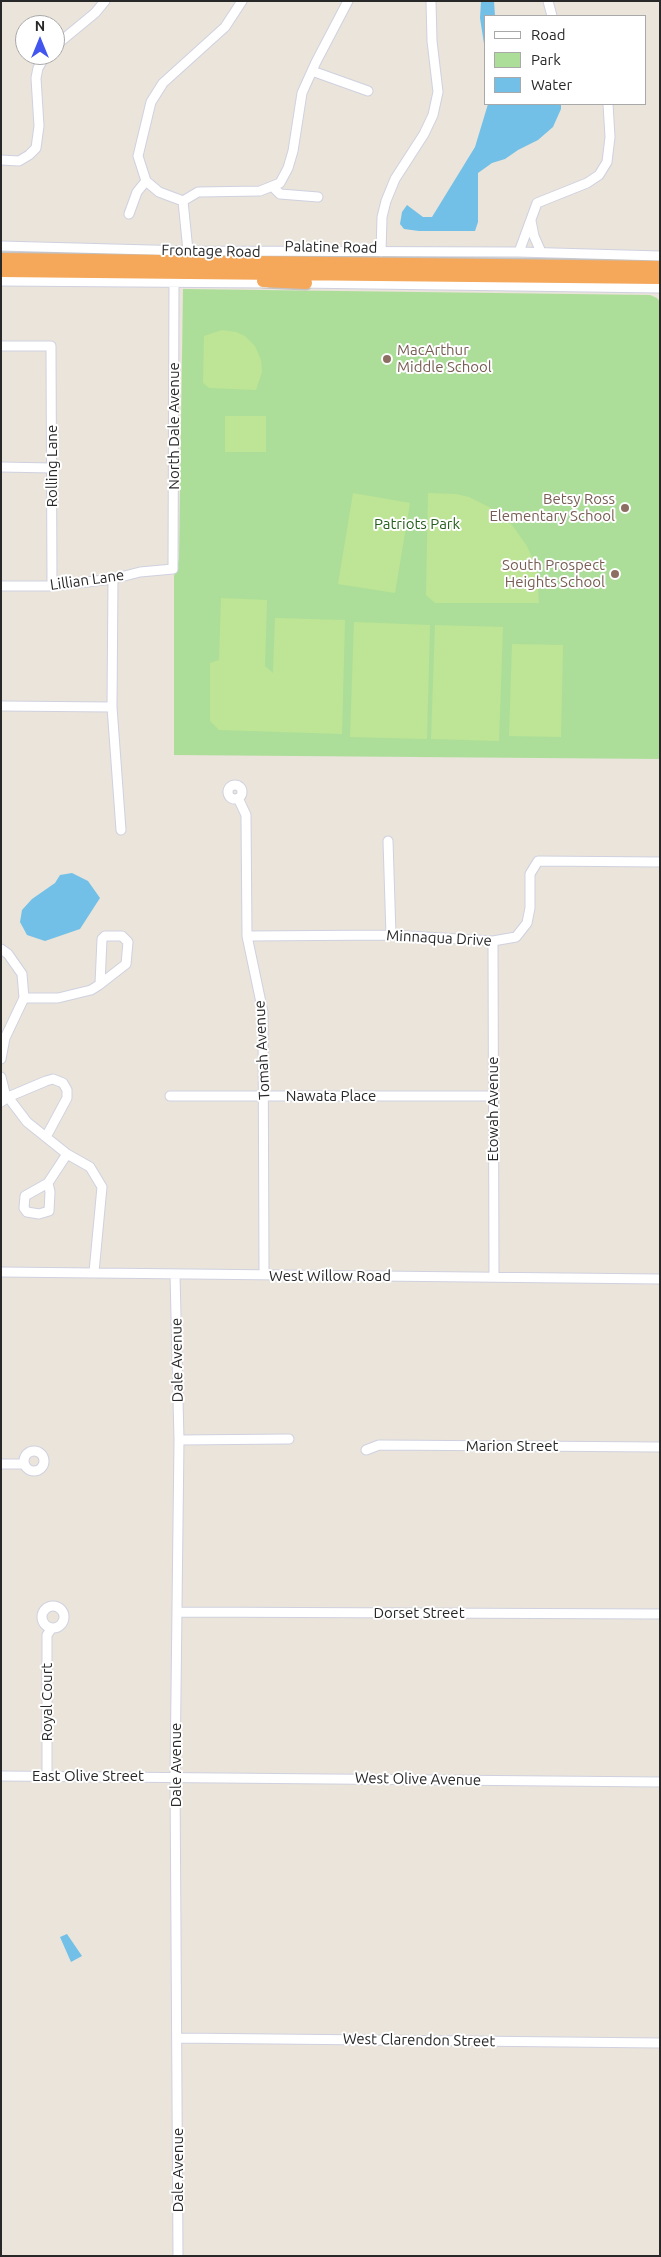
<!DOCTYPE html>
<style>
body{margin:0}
#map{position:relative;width:661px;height:2257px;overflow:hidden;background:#eae4da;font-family:Ubuntu,sans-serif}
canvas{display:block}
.frame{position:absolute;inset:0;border:2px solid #282828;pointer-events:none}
.legend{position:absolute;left:484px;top:15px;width:162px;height:90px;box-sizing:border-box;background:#fff;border:1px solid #a9a9a9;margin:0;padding:6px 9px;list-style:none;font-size:15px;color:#282828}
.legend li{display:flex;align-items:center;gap:10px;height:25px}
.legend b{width:25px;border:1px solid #a9a9a9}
.north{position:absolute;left:15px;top:15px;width:50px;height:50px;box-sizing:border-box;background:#fff;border:1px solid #a9a9a9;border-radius:50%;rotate:0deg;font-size:14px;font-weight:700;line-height:20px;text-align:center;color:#282828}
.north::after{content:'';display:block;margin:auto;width:18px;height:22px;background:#4256ef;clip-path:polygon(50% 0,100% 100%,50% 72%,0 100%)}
</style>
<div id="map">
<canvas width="661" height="2257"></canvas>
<div class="frame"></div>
<ul class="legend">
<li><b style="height:6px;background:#fff"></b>Road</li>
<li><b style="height:14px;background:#acde99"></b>Park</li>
<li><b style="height:14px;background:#72c0e7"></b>Water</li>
</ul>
<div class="north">N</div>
</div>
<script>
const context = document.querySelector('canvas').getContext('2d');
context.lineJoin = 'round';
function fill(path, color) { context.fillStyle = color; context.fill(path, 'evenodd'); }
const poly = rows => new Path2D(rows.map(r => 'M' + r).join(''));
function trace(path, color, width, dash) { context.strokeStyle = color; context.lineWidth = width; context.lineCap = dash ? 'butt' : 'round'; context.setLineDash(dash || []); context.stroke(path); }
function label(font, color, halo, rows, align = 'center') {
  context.font = font + ' Ubuntu,sans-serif'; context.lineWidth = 4; context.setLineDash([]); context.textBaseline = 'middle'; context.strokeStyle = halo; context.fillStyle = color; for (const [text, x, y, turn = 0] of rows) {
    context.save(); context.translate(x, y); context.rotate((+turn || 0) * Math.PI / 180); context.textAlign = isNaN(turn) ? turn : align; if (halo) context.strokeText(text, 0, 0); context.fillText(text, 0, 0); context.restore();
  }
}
fill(poly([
 [183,289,650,295,657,298,660,302,660,759,174,755,174,576,179,559]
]), '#acde99');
fill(poly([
 [222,330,236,332,245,336,255,346,261,360,262,372,256,390,209,388,203,383,204,336],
 [225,416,266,416,266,452,225,452],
 [353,493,410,503,395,593,338,584],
 [428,493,456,494,469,497,489,507,512,525,527,546,533,560,537,575,539,603,435,603,426,595],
 [221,598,267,600,265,666,273,673,275,618,345,620,342,734,219,730,210,721,210,663,219,660],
 [354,622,430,625,427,739,350,737],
 [435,625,503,627,499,741,431,739],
 [512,644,563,645,561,737,509,736]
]), '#bde595');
fill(poly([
 [481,1,494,1,495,16,485,16,485,50,480,18],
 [488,104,561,104,561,109,553,127,538,140,518,150,505,159,492,163,478,173,478,222,475,231,419,231,404,229,400,224,402,212,407,205,423,217,432,217,475,147],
 [72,873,88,881,100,898,80,929,45,941,27,935,20,922,22,910,32,899,55,883,60,875],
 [67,1934,82,1956,71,1962,60,1937]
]), '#72c0e7');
const minor = poly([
 [548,1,552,16],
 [55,46,95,13,105,1],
 [312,71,368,91],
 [1,160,19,161,29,155,36,148,39,126,36,78,38,68,46,55],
 [273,187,280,194,318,197],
 [183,201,198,192,260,191,280,183,288,168,293,151,302,93,316,62,348,1],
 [129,214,137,192,146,181],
 [531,221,534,236,541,252],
 [1,246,188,251,519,252,660,256],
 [188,251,183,201,159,192,146,181,138,156,151,102,163,83,225,27,242,1],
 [381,252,382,217,386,201,395,179,424,134,433,115,438,92,432,41,431,1],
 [519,252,537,203,587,183,599,175,607,162,610,137,608,104],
 [1,281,267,283],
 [300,283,660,288],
 [1,346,51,346,52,586],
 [1,467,52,468],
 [113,579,112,707,121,830],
 [1,586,52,586,113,579,140,572,173,569,174,282],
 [1,706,112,707],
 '228 792a7 7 0 1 1 14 0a7 7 0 1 1-14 0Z',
 [238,798,246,815,247,936,263,1012,264,1275],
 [388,841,391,935],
 [247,936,391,935,493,941,516,937,527,923,530,908,530,874,538,861,660,862],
 [493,941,494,1277],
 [1,949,8,954,22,974,24,998,5,1038,1,1059],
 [24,998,58,998,91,990,99,985,126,964,128,942,122,936,105,936,102,939,100,984],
 [1,1077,5,1093,27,1122,67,1154,90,1167,102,1187,94,1272],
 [170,1096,492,1096],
 [1,1102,8,1097,46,1081,53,1079,63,1083,67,1090,67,1098,46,1137],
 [48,1183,50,1192,49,1211,39,1214,27,1212,24,1208,25,1196,48,1183,67,1154],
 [1,1272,660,1279],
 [175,1274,179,1440,175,1776,178,2256],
 [179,1440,289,1439],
 [366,1450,379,1445,660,1447],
 '24 1461a10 10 0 1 1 20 0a10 10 0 1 1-20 0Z',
 [1,1464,23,1464],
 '42 1617a11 11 0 1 1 22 0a11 11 0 1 1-22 0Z',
 [178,1612,660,1614],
 [1,1776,660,1782],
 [47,1777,47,1635,52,1628],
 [178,2038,660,2043]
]);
const highway = poly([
 [1,259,660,267],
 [1,271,660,278],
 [263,281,306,283]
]);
trace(minor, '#cfd1e0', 11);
trace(highway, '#c3c3c3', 15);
trace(minor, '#fff', 9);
trace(highway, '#f5a75a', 12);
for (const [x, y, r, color] of [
 [387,359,5,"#8d6e63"],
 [625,508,5,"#8d6e63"],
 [615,574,5,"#8d6e63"]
]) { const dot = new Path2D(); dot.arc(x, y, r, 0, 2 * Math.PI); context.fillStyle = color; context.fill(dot); trace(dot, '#fff', 2); }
label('15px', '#282828', '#fff', [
 ["Palatine Road",331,247,1],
 ["Frontage Road",211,251,1],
 ["North Dale Avenue",174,426,-90],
 ["Rolling Lane",52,466,-90],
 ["Lillian Lane",87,580,-8],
 ["Minnaqua Drive",439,938,3],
 ["Tomah Avenue",262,1050,-93],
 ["Nawata Place",331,1096],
 ["Etowah Avenue",493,1109,-90],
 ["West Willow Road",330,1276],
 ["Dale Avenue",177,1360,-91],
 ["Marion Street",512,1446],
 ["Dorset Street",419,1613],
 ["Royal Court",47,1702,-90],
 ["Dale Avenue",176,1765,-90],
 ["East Olive Street",88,1776],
 ["West Olive Avenue",418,1779,1],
 ["West Clarendon Street",419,2040,1],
 ["Dale Avenue",178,2170,-90]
]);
label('15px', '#785e54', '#fff', [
 ["MacArthur",397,350,"left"],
 ["Middle School",397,367,"left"],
 ["Betsy Ross",615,499],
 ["Elementary School",615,516],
 ["South Prospect",605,565],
 ["Heights School",605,582]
], 'right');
label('15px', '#265f1d', '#fff', [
 ["Patriots Park",417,524]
]);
</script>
